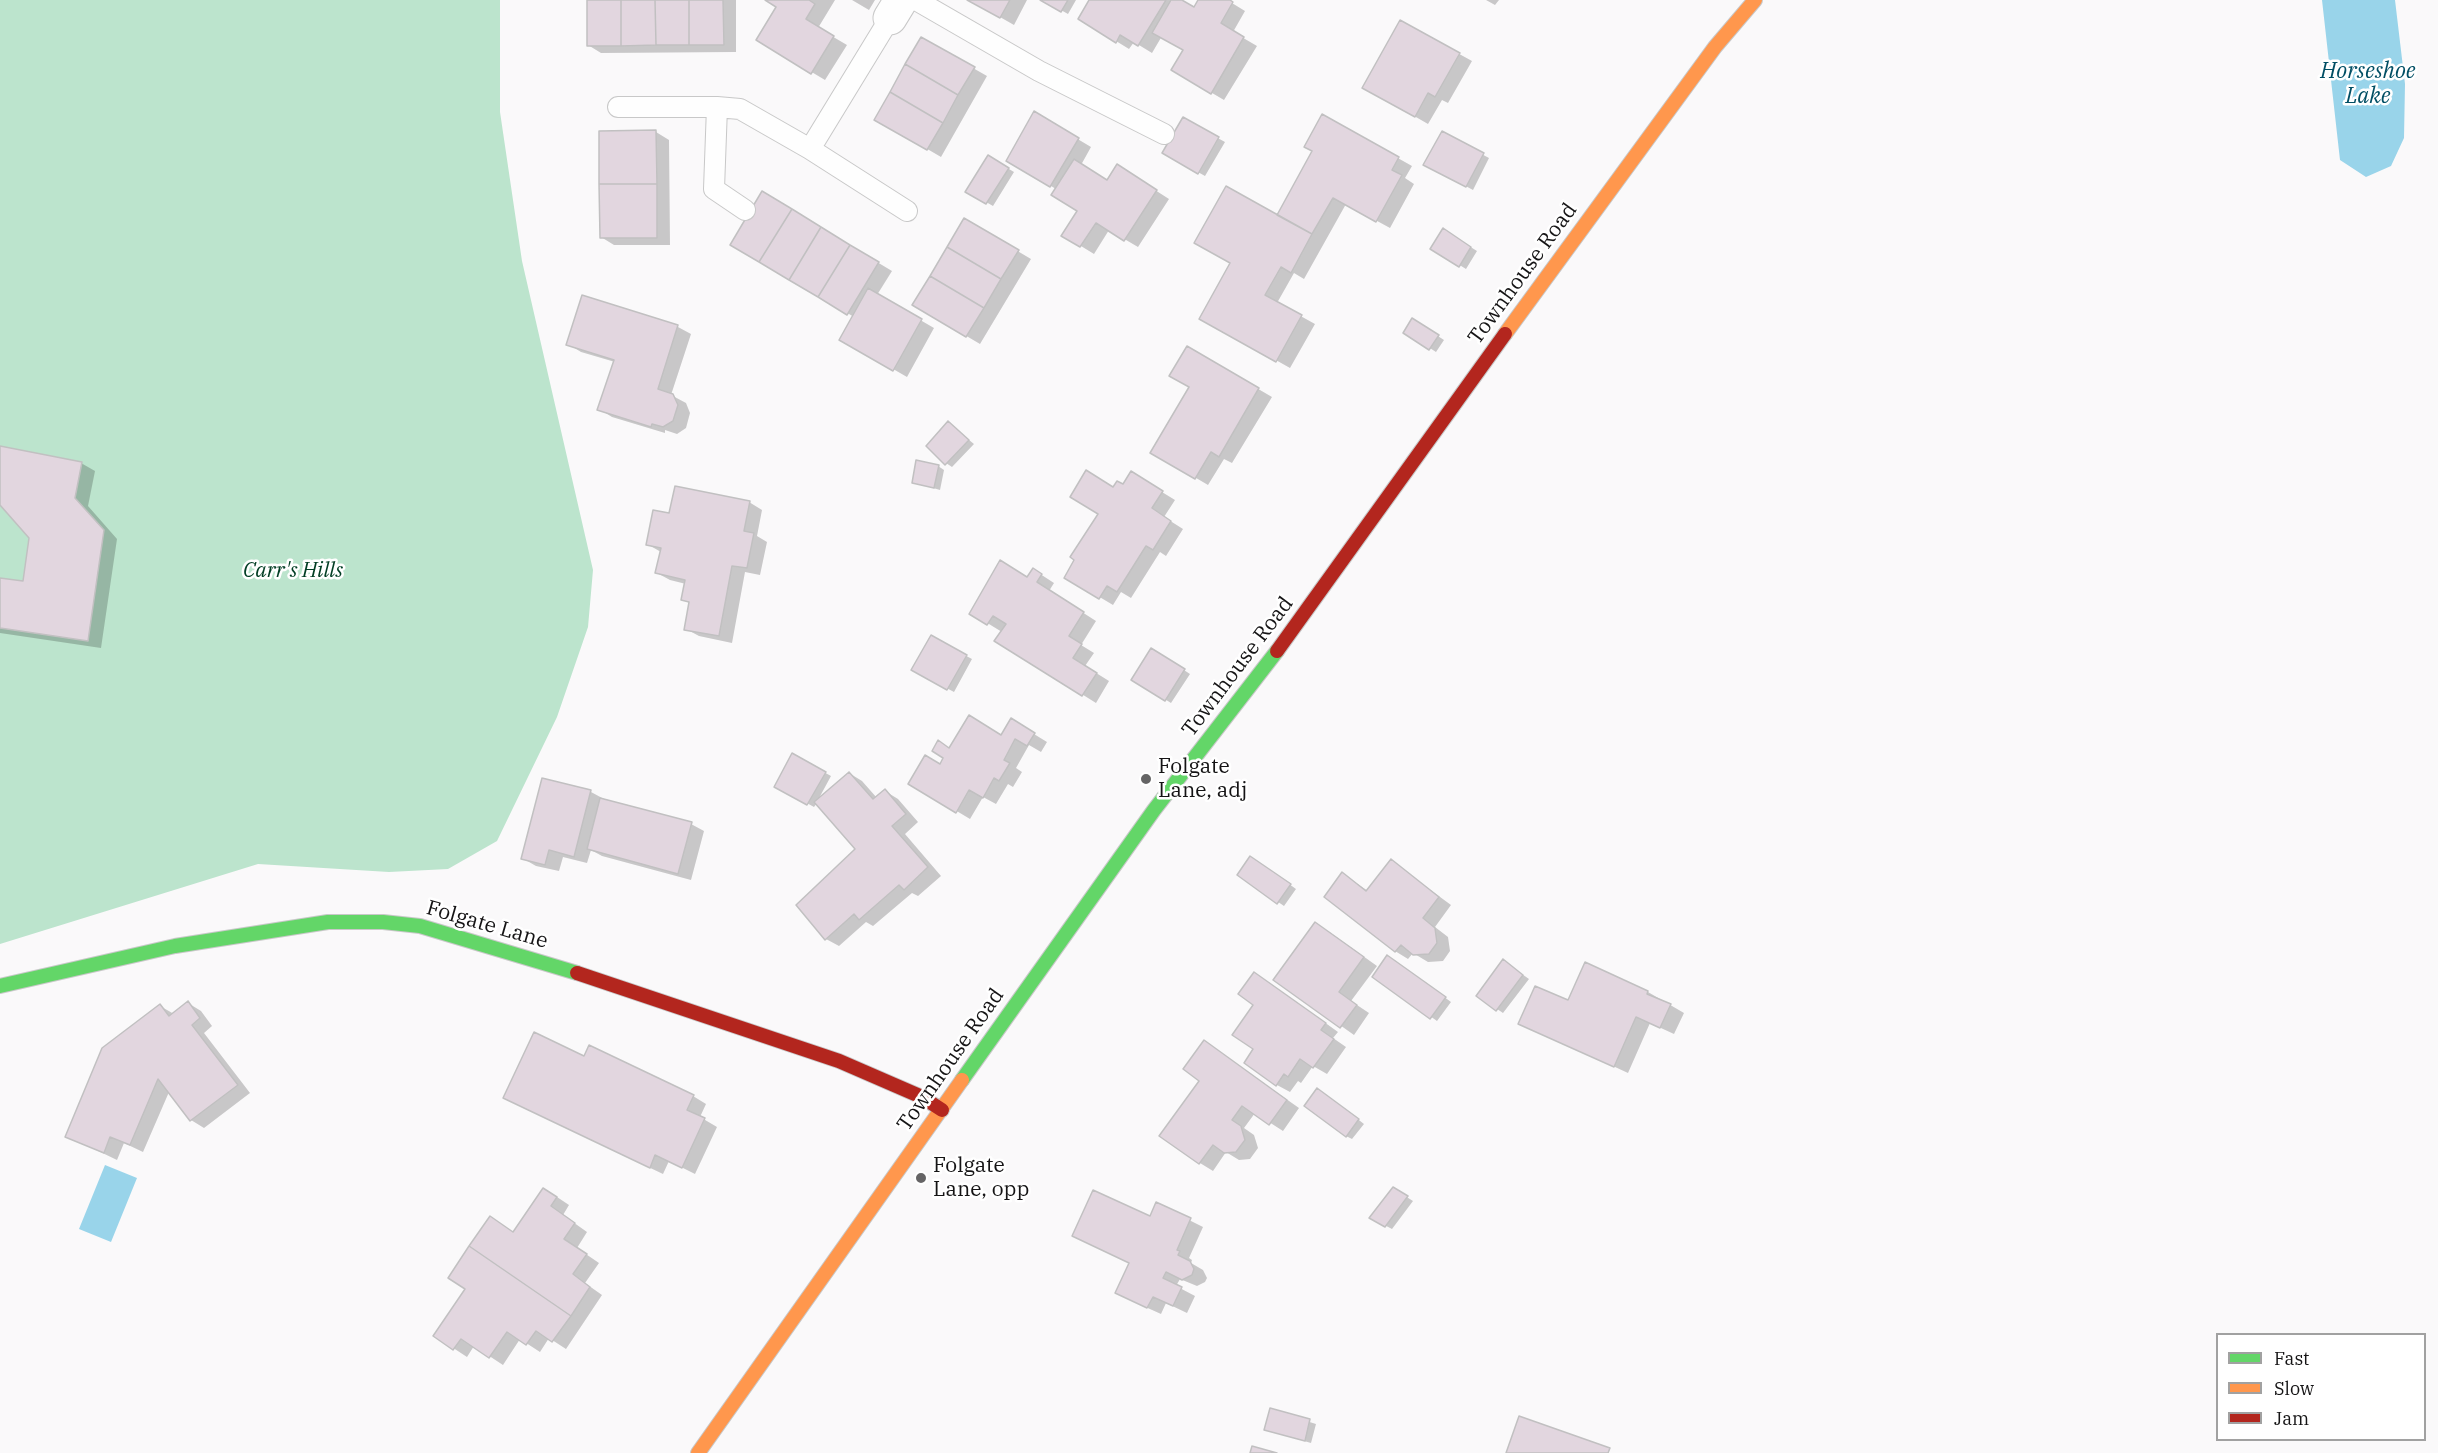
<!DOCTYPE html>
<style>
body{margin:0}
#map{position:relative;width:2438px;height:1453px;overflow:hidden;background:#faf9fa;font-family:"IBM Plex Serif",serif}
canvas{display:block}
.legend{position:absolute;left:2216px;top:1333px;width:210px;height:108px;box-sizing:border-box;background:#fff;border:2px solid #a1a1a1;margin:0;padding:8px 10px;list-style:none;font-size:18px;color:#151415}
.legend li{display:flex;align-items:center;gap:12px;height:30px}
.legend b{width:30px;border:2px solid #a1a1a1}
</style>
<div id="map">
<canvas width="2438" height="1453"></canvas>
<ul class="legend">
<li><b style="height:8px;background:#63d668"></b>Fast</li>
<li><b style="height:8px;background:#ff974d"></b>Slow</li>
<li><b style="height:8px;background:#b3261e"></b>Jam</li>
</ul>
</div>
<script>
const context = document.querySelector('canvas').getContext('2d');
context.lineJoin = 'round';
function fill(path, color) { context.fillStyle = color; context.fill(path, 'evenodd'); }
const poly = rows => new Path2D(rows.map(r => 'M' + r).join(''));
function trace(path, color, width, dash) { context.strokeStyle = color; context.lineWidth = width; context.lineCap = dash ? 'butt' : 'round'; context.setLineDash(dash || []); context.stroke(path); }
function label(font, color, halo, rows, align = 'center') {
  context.font = font + ' "IBM Plex Serif",serif'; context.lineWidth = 5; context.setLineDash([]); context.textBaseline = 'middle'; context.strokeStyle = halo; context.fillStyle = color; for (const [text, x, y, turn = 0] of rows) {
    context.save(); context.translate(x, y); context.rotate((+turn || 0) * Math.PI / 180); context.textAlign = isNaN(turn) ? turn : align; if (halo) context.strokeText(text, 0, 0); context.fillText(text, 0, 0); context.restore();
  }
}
fill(poly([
 [0,0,500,0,500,112,522,261,593,570,588,627,557,717,497,841,448,869,389,872,258,864,0,944]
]), '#bce4cd');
fill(poly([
 [2322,0,2395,0,2405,84,2404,138,2391,166,2366,177,2340,160],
 [105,1165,137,1178,111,1242,79,1229]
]), '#99d4ea');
fill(poly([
 [588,0,736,0,736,52,601,53,588,45],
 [768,0,835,0,818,28,847,45,825,80,758,40,778,6],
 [852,0,875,0,869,10],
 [970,0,1027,0,1014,25],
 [1043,0,1076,0,1068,14],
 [1091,0,1180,0,1195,9,1200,0,1227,0,1245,11,1233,32,1257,46,1224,100,1173,70,1185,50,1162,36,1152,53,1134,42,1129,49,1116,41],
 [1486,0,1499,0,1495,5],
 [1401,22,1472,61,1448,103,1442,100,1428,124,1364,87],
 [922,39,987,76,941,157,876,119],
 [1034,113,1091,147,1081,165,1108,181,1130,174,1169,199,1138,247,1109,230,1094,254,1063,235,1079,211,1056,189,1008,160],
 [1323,116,1412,166,1405,178,1414,184,1390,228,1346,204,1304,279,1294,273,1277,303,1315,324,1290,368,1201,318,1277,217,1314,151],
 [1183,119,1225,142,1205,176,1164,153],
 [656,132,669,140,670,245,614,245,601,237],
 [1442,133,1489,158,1473,190,1425,164],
 [989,157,1014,172,993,206,967,191],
 [762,193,892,271,877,295,934,328,907,377,841,339,854,317,732,244],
 [965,220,1031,259,980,344,914,305],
 [1443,230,1477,251,1466,269,1432,248],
 [1413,320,1444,340,1436,352,1405,332],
 [678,327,691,334,671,395,686,403,690,413,686,428,677,434,665,430,665,433,612,417,599,409,615,362,581,352,568,344],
 [1188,348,1272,397,1232,463,1224,459,1208,485,1152,452,1191,386],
 [948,423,974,444,952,467,946,463],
 [0,448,81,463,95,471,88,506,117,539,101,648,0,633,0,579,24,583,31,538,0,503],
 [938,466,944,470,940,490,913,482],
 [1144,481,1175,500,1164,517,1183,529,1166,556,1160,552,1131,598,1121,592,1113,605,1066,577,1114,489],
 [749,502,762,510,757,536,767,542,760,575,745,572,732,643,699,636,686,629,691,604,683,599,686,584,670,580,657,573,661,552,647,544,671,515],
 [1034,570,1054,583,1049,591,1096,621,1081,645,1094,653,1085,666,1109,681,1096,703,997,641,1002,632,971,613,1027,578],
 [931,637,972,659,954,692,913,670],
 [1158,653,1190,674,1171,703,1133,679],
 [1011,720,1047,742,1041,752,1029,745,1016,768,1022,772,1013,787,1008,784,996,804,983,797,970,819,910,783,941,766,950,749,1002,736],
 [793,755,831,776,818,800,849,773,862,781,877,798,885,791,898,799,918,822,905,834,941,876,918,896,912,893,873,926,866,922,839,946,826,939,858,849,817,803,814,807,776,786],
 [543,780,591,792,604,799,691,824,704,831,691,880,602,856,591,850,587,863,563,857,559,871,536,866,522,858],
 [1257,861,1296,889,1284,906,1239,875],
 [1391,861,1451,905,1435,927,1448,937,1450,951,1443,961,1428,962,1413,953,1408,959,1395,951,1343,874,1368,891],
 [1328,931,1377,966,1351,1001,1369,1013,1354,1035,1275,979],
 [1394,960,1451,1002,1437,1021,1374,976],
 [1509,965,1529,979,1503,1013,1478,996],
 [1267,981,1338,1032,1333,1038,1346,1047,1327,1074,1313,1066,1301,1083,1298,1081,1290,1092,1277,1085,1255,1049,1255,1005],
 [1648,992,1684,1013,1674,1034,1650,1023,1628,1073,1520,1023,1569,1002],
 [188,1003,201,1011,212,1026,204,1033,250,1093,204,1128,191,1120,169,1092,143,1152,124,1143,117,1160,67,1136,160,1006,174,1014],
 [1205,1042,1299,1108,1283,1131,1255,1113,1244,1128,1254,1135,1258,1148,1250,1159,1239,1160,1226,1152,1213,1171,1200,1163,1201,1081],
 [585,1058,693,1096,706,1104,700,1117,717,1127,695,1174,669,1161,663,1174,518,1105],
 [1324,1093,1364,1124,1352,1139,1346,1136],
 [1394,1189,1413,1201,1392,1229,1371,1218],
 [557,1197,569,1205,563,1215,587,1232,577,1248,599,1263,585,1283,602,1295,566,1349,549,1338,540,1352,520,1339,503,1365,474,1346,467,1357,435,1336,514,1233],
 [1157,1204,1203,1227,1189,1258,1192,1260,1191,1263,1203,1270,1207,1278,1205,1282,1197,1286,1180,1279,1176,1286,1195,1296,1187,1313,1166,1303,1161,1314,1130,1300,1151,1218],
 [1271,1410,1316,1424,1311,1443,1266,1430]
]), '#0003');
const building = poly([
 [587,0,621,0,621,46,587,46,587,0],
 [621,0,655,0,656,45,621,46,621,0],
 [655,0,689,0,689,45,656,45,655,0],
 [689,0,723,0,724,45,689,45,689,0],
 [765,0,809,0,815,4,806,19,834,36,811,74,756,40,776,7,765,0],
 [967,0,1010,0,1000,18,967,0],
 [1040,0,1068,0,1061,12,1040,0],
 [1089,0,1166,0,1138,46,1120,35,1116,43,1078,19,1089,0],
 [1171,0,1182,0,1194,7,1198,0,1230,0,1233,2,1221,23,1244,37,1211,94,1171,70,1183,50,1152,33,1171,0],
 [1400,20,1460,53,1435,97,1428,93,1415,117,1362,88,1400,20],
 [921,37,975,67,958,95,905,64,921,37],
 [905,64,958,95,943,123,890,92,905,64],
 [890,92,943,123,927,150,874,120,890,92],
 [1034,111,1079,138,1050,187,1006,161,1034,111],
 [1322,114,1399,157,1392,170,1402,175,1376,222,1333,198,1312,234,1277,215,1312,151,1304,147,1322,114],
 [1183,117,1219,137,1198,174,1162,153,1183,117],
 [656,130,657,184,599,184,599,131,656,130],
 [1442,131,1484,153,1466,187,1423,165,1442,131],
 [988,155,1009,168,986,204,965,192,988,155],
 [1074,159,1107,180,1117,164,1157,190,1124,241,1096,223,1080,247,1061,236,1077,211,1051,195,1074,159],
 [599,184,657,184,657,238,600,238,599,184],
 [1226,186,1312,234,1291,273,1281,267,1265,295,1302,315,1276,362,1199,319,1230,263,1194,243,1226,186],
 [762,191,792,209,759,262,730,245,762,191],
 [792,209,821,227,789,280,759,262,792,209],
 [964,218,1019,250,1001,279,947,247,964,218],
 [821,227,850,245,818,297,789,280,821,227],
 [1443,228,1471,247,1459,267,1430,249,1443,228],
 [850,245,879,262,847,315,818,297,850,245],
 [947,247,1001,279,984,308,930,276,947,247],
 [930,276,984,308,966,337,912,305,930,276],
 [868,288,922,319,893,371,839,340,868,288],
 [582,295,678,325,658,389,673,394,678,405,673,421,663,427,652,424,651,427,597,410,614,360,566,345,582,295],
 [1412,318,1439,335,1429,350,1403,333,1412,318],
 [1187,346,1259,388,1219,457,1211,452,1195,479,1150,453,1189,387,1169,376,1187,346],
 [948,421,969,440,945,465,926,446,948,421],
 [0,446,82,462,75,498,104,530,88,641,0,628,0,578,23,581,29,538,0,505,0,446],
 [916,460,939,465,934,488,912,483,916,460],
 [1086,470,1113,487,1117,481,1123,484,1131,471,1163,491,1152,508,1171,521,1153,550,1146,546,1117,592,1107,586,1099,599,1064,578,1074,560,1070,557,1098,514,1070,497,1086,470],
 [675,486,750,501,744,531,754,533,747,568,732,566,719,636,684,630,689,602,681,600,685,580,655,573,661,548,646,545,653,510,669,513,675,486],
 [1000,560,1027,577,1033,568,1042,574,1037,582,1084,612,1069,636,1082,644,1073,658,1097,673,1082,696,994,641,1006,624,993,616,987,625,969,614,1000,560],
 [931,635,967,655,947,690,911,670,931,635],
 [1151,648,1185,669,1165,701,1131,680,1151,648],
 [969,715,1001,735,1011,718,1035,733,1027,746,1015,739,1004,760,1010,763,999,781,994,778,983,798,969,790,956,813,908,784,925,755,940,764,943,758,932,751,938,740,949,748,969,715],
 [792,753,826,772,807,805,774,787,792,753],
 [849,772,873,799,885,789,906,814,892,826,928,867,904,890,899,885,859,920,854,914,825,940,796,905,855,849,814,802,849,772],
 [542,778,591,790,574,857,549,850,545,865,521,859,542,778],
 [600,798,692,822,678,874,587,849,600,798],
 [1250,856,1291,884,1277,904,1237,875,1250,856],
 [1391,859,1439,897,1423,918,1435,928,1437,943,1429,954,1413,955,1401,945,1395,952,1324,897,1342,872,1366,891,1391,859],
 [1315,922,1364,957,1339,992,1357,1005,1340,1028,1273,980,1315,922],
 [1387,955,1446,997,1430,1019,1372,977,1387,955],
 [1503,959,1523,975,1496,1011,1476,996,1503,959],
 [1585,962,1648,991,1647,994,1671,1004,1660,1028,1636,1017,1614,1067,1518,1024,1535,986,1568,1000,1585,962],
 [1254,972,1326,1023,1321,1030,1334,1039,1313,1068,1300,1059,1288,1077,1284,1074,1276,1086,1244,1063,1253,1049,1232,1035,1253,1005,1238,994,1254,972],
 [188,1001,200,1018,192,1025,238,1085,190,1121,158,1079,130,1145,110,1137,104,1153,65,1137,102,1048,160,1004,169,1016,188,1001],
 [534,1032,584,1056,589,1045,694,1095,687,1110,705,1118,682,1168,655,1155,650,1168,503,1098,534,1032],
 [1204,1040,1287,1100,1269,1125,1242,1106,1232,1120,1241,1126,1245,1140,1236,1152,1224,1153,1213,1145,1199,1164,1159,1136,1199,1081,1183,1069,1204,1040],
 [1317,1088,1359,1119,1346,1137,1304,1106,1317,1088],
 [1393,1187,1408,1196,1385,1227,1369,1218,1393,1187],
 [543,1188,557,1197,551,1206,575,1223,564,1239,587,1254,573,1274,590,1287,571,1316,469,1246,490,1216,513,1232,543,1188],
 [1093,1190,1150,1216,1156,1202,1191,1218,1177,1250,1180,1251,1178,1255,1190,1261,1194,1269,1192,1275,1182,1280,1166,1272,1163,1278,1182,1287,1173,1306,1153,1297,1147,1308,1115,1293,1129,1263,1072,1236,1093,1190],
 [469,1246,571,1316,552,1342,536,1331,526,1345,507,1332,489,1358,461,1339,453,1350,433,1336,465,1289,448,1278,469,1246],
 [1270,1408,1310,1419,1305,1441,1264,1430,1270,1408],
 [1519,1416,1610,1448,1608,1453,1506,1453,1519,1416],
 [1252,1446,1277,1453,1250,1453,1252,1446]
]);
fill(building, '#e2d6df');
trace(building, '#c1c0c1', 1.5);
const lane = poly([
 [916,0,1039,71,1164,134],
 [890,18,810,149,907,211],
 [618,107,717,107,740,109,810,149],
 [717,107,714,189,745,210]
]);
const street = poly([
 [890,18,901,0]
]);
const fast = poly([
 [0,986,175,946,328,922,383,922,420,926,577,973],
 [962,1080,1154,810,1277,651]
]);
const slow = poly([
 [1505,334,1715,47,1755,0],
 [698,1453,962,1080]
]);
const jam = poly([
 [1277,651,1505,334],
 [577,973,839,1061,922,1097,942,1110]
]);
trace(lane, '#c8c8c8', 22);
trace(street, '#c8c8c8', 35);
trace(fast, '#c8c8c8', 16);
trace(slow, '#c8c8c8', 16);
trace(jam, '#c8c8c8', 16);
trace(lane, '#fefefe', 20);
trace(street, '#fefefe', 33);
trace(fast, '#63d668', 14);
trace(slow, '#ff974d', 14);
trace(jam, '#b3261e', 14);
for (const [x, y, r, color] of [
 [1146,779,6,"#656465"],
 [921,1178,6,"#656465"]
]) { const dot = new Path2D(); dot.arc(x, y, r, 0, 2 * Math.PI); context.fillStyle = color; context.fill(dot); trace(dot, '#fff', 2); }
label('21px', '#151415', '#fff', [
 ["Townhouse Road",1523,274,-54],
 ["Townhouse Road",1238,667,-53],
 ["Folgate Lane",487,925,16],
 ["Townhouse Road",951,1060,-55]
]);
label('italic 21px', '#003d23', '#fff', [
 ["Carr's Hills",293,571]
]);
label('21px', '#151415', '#fff', [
 ["Folgate",1158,767],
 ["Lane, adj",1158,791],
 ["Folgate",933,1166],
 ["Lane, opp",933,1190]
], 'left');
label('italic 22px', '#004e64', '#fff', [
 ["Horseshoe",2368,72],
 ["Lake",2368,97]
]);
</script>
